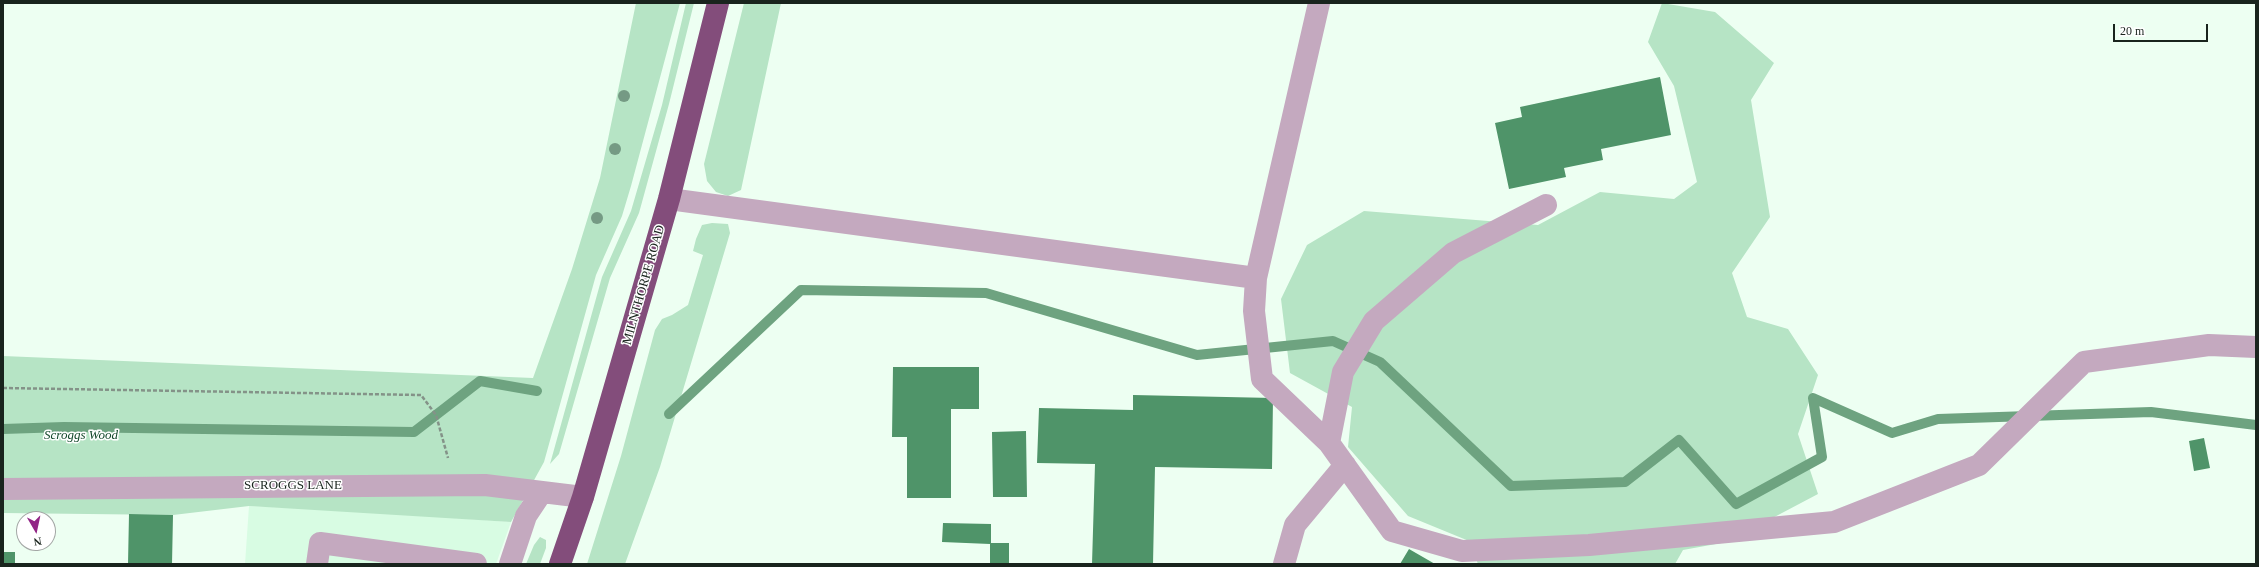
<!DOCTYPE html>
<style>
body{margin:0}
#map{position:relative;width:2259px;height:567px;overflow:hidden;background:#edfff2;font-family:"Times New Roman",serif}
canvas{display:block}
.frame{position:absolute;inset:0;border:4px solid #19241d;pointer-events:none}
.north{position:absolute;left:16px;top:511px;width:40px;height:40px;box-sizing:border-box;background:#fff;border:1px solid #a3a7a5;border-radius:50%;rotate:171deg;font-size:11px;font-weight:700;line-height:16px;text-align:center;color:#19241d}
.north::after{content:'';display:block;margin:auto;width:14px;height:18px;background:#922586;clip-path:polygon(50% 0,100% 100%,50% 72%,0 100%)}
.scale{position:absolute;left:2113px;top:24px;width:95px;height:18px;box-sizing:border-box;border:2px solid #19241d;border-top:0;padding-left:5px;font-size:12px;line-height:14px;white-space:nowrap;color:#19241d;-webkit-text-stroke:3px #fff;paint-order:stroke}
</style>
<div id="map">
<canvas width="2259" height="567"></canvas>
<div class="frame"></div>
<div class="north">N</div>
<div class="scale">20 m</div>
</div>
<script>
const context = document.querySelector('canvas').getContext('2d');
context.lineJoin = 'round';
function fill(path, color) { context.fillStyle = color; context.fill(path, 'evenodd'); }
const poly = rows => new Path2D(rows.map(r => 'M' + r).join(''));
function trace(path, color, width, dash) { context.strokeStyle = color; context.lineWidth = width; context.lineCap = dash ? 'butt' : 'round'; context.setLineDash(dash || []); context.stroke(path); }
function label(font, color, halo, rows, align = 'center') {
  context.font = font + ' "Times New Roman",serif'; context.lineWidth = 3; context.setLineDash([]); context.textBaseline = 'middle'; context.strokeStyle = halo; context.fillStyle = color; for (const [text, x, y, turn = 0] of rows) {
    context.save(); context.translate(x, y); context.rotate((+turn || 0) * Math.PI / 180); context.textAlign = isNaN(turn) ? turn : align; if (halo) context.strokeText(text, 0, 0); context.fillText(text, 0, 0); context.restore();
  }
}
fill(poly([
 [249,506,356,511,511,522,496,564,245,564]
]), '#d8fce3');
fill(poly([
 [636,3,680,3,631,186,622,216,596,275,544,462,511,522,249,506,173,515,3,513,3,356,533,378,572,269,600,178],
 [686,3,694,3,669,104,639,213,610,278,559,454,550,464,602,277,631,211,662,105],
 [744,3,781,3,741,190,728,196,716,192,707,181,704,164],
 [1662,3,1715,12,1774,63,1751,100,1770,217,1732,273,1747,317,1788,329,1818,375,1798,434,1818,494,1727,542,1683,550,1675,564,1478,564,1469,541,1408,516,1348,447,1352,407,1290,373,1281,299,1307,245,1364,211,1538,225,1600,192,1674,199,1697,182,1674,86,1648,42],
 [712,223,728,224,730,233,660,467,625,564,587,564,621,456,655,330,662,319,672,315,688,305,703,255,693,251,696,239,702,225],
 [540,537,546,540,546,548,540,564,526,564,534,545]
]), '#b6e4c5');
trace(poly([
 [669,414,801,290,986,293,1197,355,1333,341,1380,362,1511,486,1625,482,1679,440,1736,504,1822,457,1813,398,1892,433,1938,419,2151,412,2256,425],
 [3,429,64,427,414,432,480,381,537,391]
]), '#6ea380', 10);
fill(poly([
 [1660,77,1671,135,1601,149,1603,160,1564,168,1566,177,1509,189,1495,123,1522,117,1520,107],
 [893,367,979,367,979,409,951,409,951,498,907,498,907,437,892,437],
 [1133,395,1273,398,1272,469,1155,467,1153,564,1092,564,1095,464,1037,463,1039,408,1133,410],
 [1026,431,1027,497,993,497,992,432],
 [2204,438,2210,468,2194,471,2189,441],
 [129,514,173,515,172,564,128,564],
 [943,523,991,524,991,543,1009,543,1009,564,990,564,990,544,942,542],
 [1409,549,1435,564,1400,564],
 [3,552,15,552,15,564,3,564]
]), '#4f9469');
trace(poly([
 [3,388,421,395,436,415,448,458]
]), '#849288', 2.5, [4, 2]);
trace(poly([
 [1319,3,1256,278,1254,311,1262,379,1329,443,1392,531,1462,551,1589,545,1834,522,1979,465,2084,362,2209,345,2256,347],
 [669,199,1256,278],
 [1329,443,1343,372,1374,321,1453,253,1546,205],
 [3,489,485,485,583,497],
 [317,564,320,543,476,564],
 [510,564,526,516,542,492],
 [1284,564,1295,525,1345,465]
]), '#c4a9bf', 22);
trace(poly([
 [560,564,583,497,669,199,718,3]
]), '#834d7b', 22);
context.fillStyle = '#759a84';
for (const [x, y] of [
 [624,96],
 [615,149],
 [597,218]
]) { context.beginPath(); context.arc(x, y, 6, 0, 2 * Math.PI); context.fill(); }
label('13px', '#19241d', '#fff', [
 ["MILNTHORPE ROAD",644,285,-74],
 ["SCROGGS LANE",293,486]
]);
label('italic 13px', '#12482a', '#fff', [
 ["Scroggs Wood",81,436]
]);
</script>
